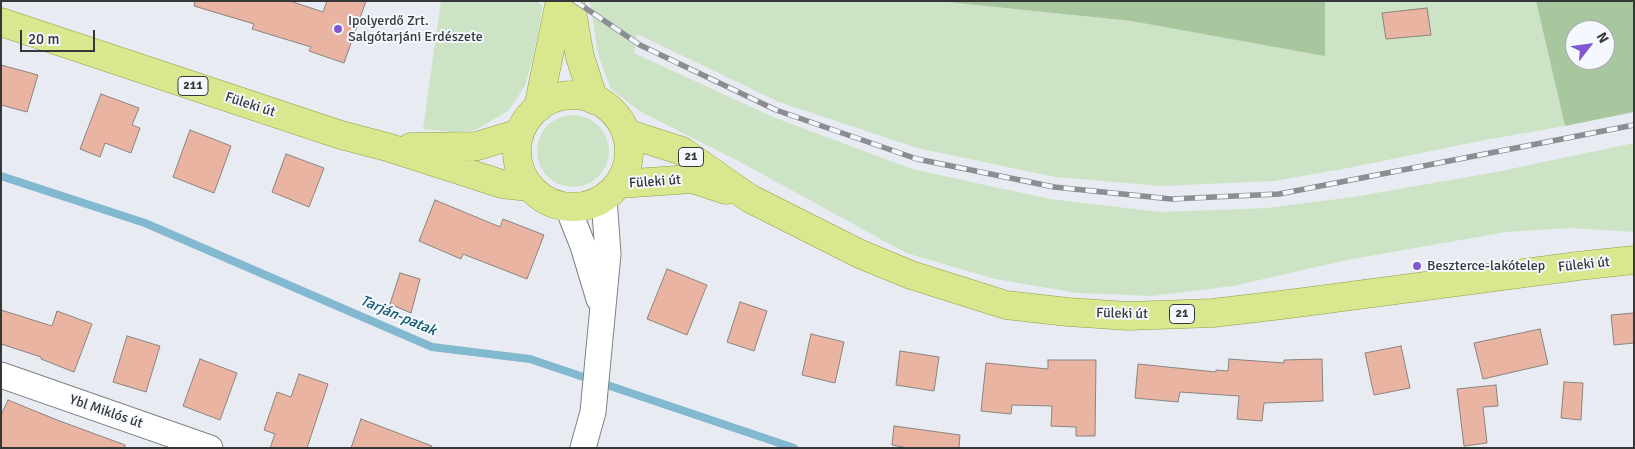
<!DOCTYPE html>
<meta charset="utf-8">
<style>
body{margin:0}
#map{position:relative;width:1635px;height:449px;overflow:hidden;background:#e8ecf2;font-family:Signika,sans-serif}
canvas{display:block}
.frame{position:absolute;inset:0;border:2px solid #353739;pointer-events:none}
.north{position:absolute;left:1565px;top:20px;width:50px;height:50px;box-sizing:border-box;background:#f5f9ff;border:1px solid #a8abb0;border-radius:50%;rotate:60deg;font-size:14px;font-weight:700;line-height:20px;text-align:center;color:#353739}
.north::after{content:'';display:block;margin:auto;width:18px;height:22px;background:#7f59d2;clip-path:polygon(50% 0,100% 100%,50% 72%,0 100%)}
.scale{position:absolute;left:20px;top:30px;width:75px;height:22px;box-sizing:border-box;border:2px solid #353739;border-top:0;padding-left:6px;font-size:15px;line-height:18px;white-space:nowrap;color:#353739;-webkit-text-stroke:4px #f5f9ff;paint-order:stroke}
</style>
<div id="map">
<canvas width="1635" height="449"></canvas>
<div class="frame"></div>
<div class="north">N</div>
<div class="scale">20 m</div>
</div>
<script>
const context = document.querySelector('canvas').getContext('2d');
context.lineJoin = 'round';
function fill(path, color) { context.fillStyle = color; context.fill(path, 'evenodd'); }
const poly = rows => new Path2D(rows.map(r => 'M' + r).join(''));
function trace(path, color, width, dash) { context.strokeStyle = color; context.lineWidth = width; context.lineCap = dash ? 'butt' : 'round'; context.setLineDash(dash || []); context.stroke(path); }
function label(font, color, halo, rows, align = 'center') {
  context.font = font + ' Signika,sans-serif'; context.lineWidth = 4; context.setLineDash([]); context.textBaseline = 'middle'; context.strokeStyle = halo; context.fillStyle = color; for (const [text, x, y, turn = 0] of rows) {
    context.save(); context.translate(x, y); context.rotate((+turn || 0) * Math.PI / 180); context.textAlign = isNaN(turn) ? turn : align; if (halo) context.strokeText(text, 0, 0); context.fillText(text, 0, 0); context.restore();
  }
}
fill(poly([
 [441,1,536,1,543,6,534,53,525,86,509,110,476,130,453,132,423,129],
 [590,1,936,1,1131,21,1325,55,1325,1,1536,1,1565,126,1485,140,1348,168,1274,181,1161,186,1055,177,917,148,779,102,637,34,634,53,773,117,912,169,1050,199,1160,212,1267,208,1353,197,1496,172,1634,143,1634,232,1571,228,1506,232,1347,260,1233,286,1152,296,1077,293,995,279,906,253,742,163,641,112,611,89,598,55],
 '537 151a36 36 0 1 1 72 0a36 36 0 1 1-72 0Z'
]), '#cde3c5');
fill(poly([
 [937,1,1325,1,1325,56,1131,21],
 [1536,1,1634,1,1634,112,1565,126],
 [1575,30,1605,30,1605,60,1575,60]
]), '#a9c79e');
trace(poly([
 [1,176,145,223,432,347,530,359,794,448]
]), '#82b8d0', 8);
const building = poly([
 [195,1,290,1,323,12,327,1,366,1,344,63,309,51,311,47,252,29,254,24,194,6,195,1],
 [1427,8,1431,35,1386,39,1382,13,1427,8],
 [1,65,38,75,27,112,1,105,1,65],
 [101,94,139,108,132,125,140,128,131,153,105,143,100,157,80,149,101,94],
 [190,130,231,146,214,193,173,177,190,130],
 [286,154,324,168,309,207,272,192,286,154],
 [435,200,500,227,503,219,544,235,527,279,463,254,461,259,419,241,435,200],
 [667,269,707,285,687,335,647,319,667,269],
 [400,273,420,279,411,313,390,304,400,273],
 [740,302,767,311,754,351,727,342,740,302],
 [1,310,52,326,57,311,92,324,74,372,41,359,41,357,1,344,1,310],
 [1634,313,1634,343,1614,345,1611,315,1634,313],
 [1540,329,1548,364,1483,379,1474,343,1540,329],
 [811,334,844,342,835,383,802,375,811,334],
 [127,336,160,346,146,392,113,382,127,336],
 [1401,346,1410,388,1374,395,1365,353,1401,346],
 [900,351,939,357,934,391,896,385,900,351],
 [200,359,237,373,220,420,183,406,200,359],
 [1229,359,1284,363,1284,360,1322,359,1323,401,1264,403,1262,421,1237,419,1239,396,1180,392,1178,402,1135,398,1138,364,1216,372,1216,370,1228,371,1229,359],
 [1048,360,1096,360,1095,436,1076,436,1076,427,1051,426,1052,406,1012,405,1011,414,981,411,986,363,1048,369,1048,360],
 [299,374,328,384,307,448,270,448,275,434,264,430,277,392,291,397,299,374],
 [1564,382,1583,383,1581,420,1561,418,1564,382],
 [1496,385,1498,406,1483,407,1487,443,1464,446,1457,389,1496,385],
 [8,400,57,420,125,445,125,448,1,448,1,415,8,400],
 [361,419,432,446,431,448,351,448,361,419],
 [894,426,960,435,959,448,908,448,892,445,894,426]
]);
fill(building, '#e9b4a2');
trace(building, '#8a8380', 1);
const street = poly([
 [568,208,583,246,599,299],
 [1,375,210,448],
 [583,448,593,412,608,254,604,198]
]);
const primary = poly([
 [570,1,580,57,594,100],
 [1,22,341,135,387,147,502,184,529,187],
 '517 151a56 56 0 1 1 112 0a56 56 0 1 1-112 0Z',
 [538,108,560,1],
 [626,133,682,151,749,198,860,254,911,275,1006,305,1068,312,1129,316,1213,313,1289,304,1578,266,1634,260],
 [411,147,477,146,520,133],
 [619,184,692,179,726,190]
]);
trace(street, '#7d8186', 27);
trace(primary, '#8f9f40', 29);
trace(street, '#fff', 25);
trace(primary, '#d9e78f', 28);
const rail = poly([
 [575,1,640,45,776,110,917,159,1054,187,1171,199,1279,194,1634,125]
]);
trace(rail, '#8a8d91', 5.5);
trace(rail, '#f5f9ff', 4, [11]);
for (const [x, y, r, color] of [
 [338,29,5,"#7f59d2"],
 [1417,266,5,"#7f59d2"]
]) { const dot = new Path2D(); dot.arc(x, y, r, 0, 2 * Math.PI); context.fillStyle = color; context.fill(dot); trace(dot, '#f5f9ff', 2); }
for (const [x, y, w] of [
 [193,86,30],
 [691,157,25],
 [1182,314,25]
]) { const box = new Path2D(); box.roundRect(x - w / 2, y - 9.5, w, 19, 4); context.fillStyle = '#f5f9ff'; context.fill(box); trace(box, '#353739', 1); }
label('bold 12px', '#353739', null, [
 ["211",193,86],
 ["21",691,157],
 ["21",1182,314]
]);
label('14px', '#353739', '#f5f9ff', [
 ["Ipolyerdő Zrt.",348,21],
 ["Salgótarjáni Erdészete",348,37],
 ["Beszterce-lakótelep",1427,266]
], 'left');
label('14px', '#353739', '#f5f9ff', [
 ["Füleki út",250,105,18],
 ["Füleki út",655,182,-4],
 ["Füleki út",1584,265,-6],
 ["Füleki út",1122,314,1],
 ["Ybl Miklós út",106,412,19]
]);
label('italic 15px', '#125972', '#f5f9ff', [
 ["Tarján-patak",398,316,23]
]);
</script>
